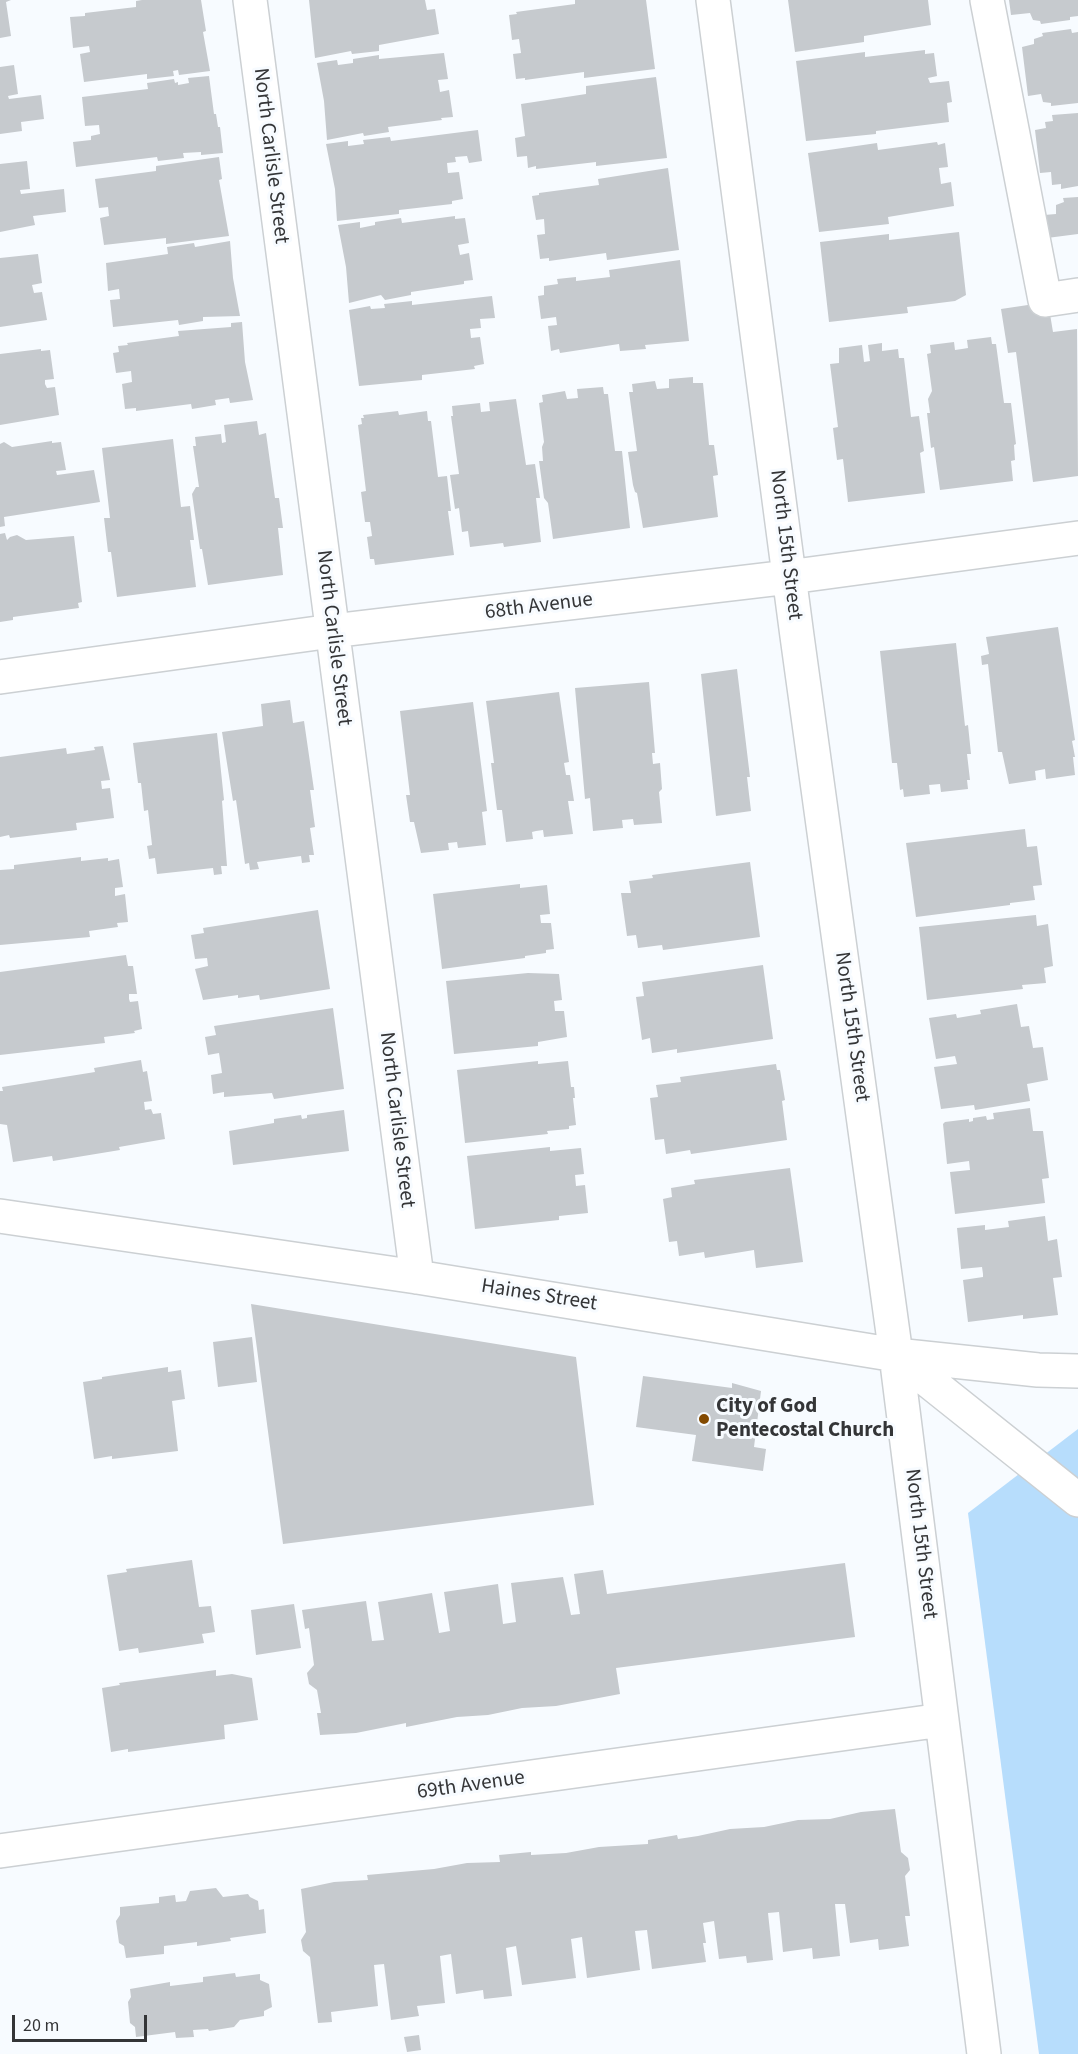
<!DOCTYPE html>
<style>
body{margin:0}
#map{position:relative;width:1078px;height:2054px;overflow:hidden;background:#f7fbff;font-family:"Source Sans 3",sans-serif}
canvas{display:block}
.scale{position:absolute;left:12px;top:2015px;width:135px;height:27px;box-sizing:border-box;border:3px solid #343537;border-top:0;padding-left:8px;font-size:18px;line-height:21px;white-space:nowrap;color:#343537;-webkit-text-stroke:4px #f7fbff;paint-order:stroke}
</style>
<div id="map">
<canvas width="1078" height="2054"></canvas>
<div class="scale">20 m</div>
</div>
<script>
const context = document.querySelector('canvas').getContext('2d');
context.lineJoin = 'round';
function fill(path, color) { context.fillStyle = color; context.fill(path, 'evenodd'); }
const poly = rows => new Path2D(rows.map(r => 'M' + r).join(''));
function trace(path, color, width, dash) { context.strokeStyle = color; context.lineWidth = width; context.lineCap = dash ? 'butt' : 'round'; context.setLineDash(dash || []); context.stroke(path); }
function label(font, color, halo, rows, align = 'center') {
  context.font = font + ' "Source Sans 3",sans-serif'; context.lineWidth = 6; context.setLineDash([]); context.textBaseline = 'middle'; context.strokeStyle = halo; context.fillStyle = color; for (const [text, x, y, turn = 0] of rows) {
    context.save(); context.translate(x, y); context.rotate((+turn || 0) * Math.PI / 180); context.textAlign = isNaN(turn) ? turn : align; if (halo) context.strokeText(text, 0, 0); context.fillText(text, 0, 0); context.restore();
  }
}
fill(poly([
 [1078,1429,1078,2054,1039,2054,968,1513]
]), '#b7ddfc');
fill(poly([
 [0,0,11,0,6,2,11,36,0,38],
 [142,0,201,0,206,31,203,32,210,71,179,75,178,70,173,71,174,76,147,79,147,74,84,82,80,54,90,52,89,46,73,48,70,17,85,16,85,13,136,7,136,1],
 [309,0,425,0,427,10,435,9,439,34,379,45,379,51,352,54,351,51,315,58],
 [575,0,646,0,655,69,584,78,584,72,525,80,525,78,516,79,513,54,521,53,519,39,512,40,509,15,517,14,516,12,575,4],
 [788,0,928,0,931,25,864,36,864,42,795,52],
 [1009,0,1078,0,1078,16,1070,17,1070,20,1041,24,1040,21,1033,20,1030,13,1011,15],
 [1071,29,1072,33,1078,32,1078,103,1051,106,1051,103,1043,102,1041,94,1028,96,1022,47,1034,44,1034,39,1043,36,1042,33],
 [925,50,925,54,934,53,937,76,928,78,930,83,949,81,952,102,947,103,949,122,876,131,876,134,806,141,796,61,865,52,865,57],
 [444,53,448,79,438,80,439,85,440,92,449,90,453,117,441,118,442,120,388,127,389,132,364,136,363,133,327,140,324,101,317,63,337,60,338,65,353,63,353,59,379,55,379,59],
 [14,65,18,94,8,96,9,99,41,95,44,119,21,122,22,131,0,134,0,67],
 [209,76,214,114,216,114,218,127,220,127,223,153,201,155,201,152,183,153,184,158,158,161,157,157,76,167,73,142,91,140,91,136,100,134,99,125,85,126,82,97,148,89,147,83,174,79,175,83,178,82,178,85,189,83,188,78],
 [656,77,667,158,596,166,596,162,536,169,536,166,528,168,527,156,517,157,515,138,525,136,521,104,586,94,586,86],
 [1078,113,1078,186,1061,189,1061,184,1052,185,1051,172,1040,173,1035,130,1046,128,1045,122,1053,121,1052,115],
 [478,130,482,161,469,163,467,156,455,157,456,162,447,163,448,173,459,172,463,199,452,201,452,204,399,210,399,214,337,221,335,189,326,144,348,141,348,146,364,144,363,140,390,137,391,141],
 [937,142,938,145,945,143,948,167,939,168,941,184,951,182,954,206,888,217,889,224,819,232,808,153,877,143,878,150],
 [219,157,222,179,219,180,229,236,166,244,166,238,104,245,100,218,109,216,108,207,99,208,95,179,156,171,156,166],
 [27,161,30,189,20,190,21,194,64,189,66,212,33,216,35,225,0,232,0,164],
 [668,168,679,250,607,260,606,253,549,261,549,258,540,259,537,235,545,234,544,219,536,220,532,196,539,195,539,193,599,185,598,179],
 [1078,197,1078,234,1047,238,1044,215,1056,214,1056,205,1064,202,1063,198],
 [455,216,455,219,465,218,469,243,458,245,460,255,469,253,473,280,464,281,464,284,411,292,411,295,385,300,381,295,349,303,346,267,338,225,360,222,360,228,375,225,375,222,401,218,402,223],
 [959,232,966,295,955,301,907,307,908,313,829,322,820,242,889,234,889,240],
 [230,241,233,278,240,316,203,317,203,321,179,325,178,320,113,327,110,300,120,299,119,289,108,291,106,263,168,254,167,247,194,243,195,247],
 [38,254,42,283,32,285,34,293,42,292,47,320,0,327,0,258],
 [680,260,689,341,645,345,646,349,620,351,619,344,560,353,559,349,551,351,548,326,557,325,556,317,541,319,538,296,544,295,544,286,558,284,557,279,576,277,576,281,610,277,609,270],
 [492,296,495,318,480,319,481,328,470,329,471,338,480,337,484,364,474,366,475,369,422,375,422,380,359,386,349,310,370,306,371,309,385,308,384,304,412,301,412,305],
 [1048,302,1053,332,1077,329,1078,476,1033,482,1016,352,1008,353,1001,309],
 [242,322,245,362,253,400,230,403,229,398,215,400,216,405,192,409,191,404,136,411,136,408,125,409,122,384,132,382,131,371,116,373,113,353,119,352,118,346,128,345,127,343,179,336,178,331,231,327,231,323],
 [991,337,992,344,996,344,1004,403,1011,403,1016,444,1014,445,1015,460,1011,461,1013,481,940,490,934,447,931,448,927,413,930,413,928,399,932,391,927,354,931,353,930,345,954,342,955,350,962,349,968,348,967,340],
 [882,343,882,351,898,349,899,358,904,358,911,417,919,416,924,451,920,453,925,493,848,502,843,459,837,460,833,428,838,427,830,364,839,363,839,348,862,345,864,362,870,361,868,345],
 [41,349,41,351,50,350,54,379,45,380,45,384,47,388,55,387,59,415,0,425,0,354],
 [693,377,693,383,703,383,709,445,714,445,718,475,713,476,718,517,643,528,637,493,635,492,633,485,628,452,637,451,629,392,633,392,632,384,655,381,657,389,669,388,669,379],
 [603,387,604,394,608,394,615,451,622,451,630,528,553,539,548,503,544,498,539,461,543,461,542,447,544,442,539,403,543,402,542,395,565,391,567,399,578,398,577,389],
 [516,399,526,465,535,464,540,498,536,498,541,542,504,547,503,543,470,547,468,531,462,532,459,508,455,509,450,475,459,474,451,416,453,416,452,406,480,403,481,412,490,411,489,402],
 [398,411,399,415,427,411,428,421,431,421,438,477,447,476,451,511,448,511,454,555,375,565,374,559,370,559,367,537,372,536,370,522,365,522,361,492,366,491,358,425,362,424,361,418,364,418,363,415],
 [257,421,259,435,266,433,275,498,279,498,283,528,278,528,283,575,208,585,202,549,200,549,192,494,196,487,199,487,193,446,196,446,195,437,221,434,222,443,226,442,224,425],
 [173,439,181,507,190,506,194,540,190,540,196,587,117,597,111,552,108,552,104,518,110,518,102,448],
 [52,441,52,443,61,442,66,470,56,471,57,475,94,470,100,502,4,517,5,526,0,527,0,444,4,442,12,447],
 [5,533,7,540,10,537,17,535,26,540,74,536,82,602,78,603,79,608,13,617,13,620,0,622,0,534],
 [1058,627,1075,740,1072,741,1075,757,1073,757,1075,775,1046,779,1045,769,1035,771,1036,780,1009,784,1002,752,998,752,988,664,982,665,981,656,989,654,986,637],
 [956,643,965,726,968,725,971,754,967,754,970,780,967,780,968,789,941,792,940,784,929,785,930,794,904,797,903,789,900,790,897,763,892,763,880,651],
 [737,669,750,777,747,777,751,811,716,816,701,674],
 [649,682,655,753,652,753,653,764,660,763,662,789,659,792,662,823,634,825,633,819,622,820,623,828,593,831,590,798,585,799,575,688],
 [559,692,569,762,564,763,566,775,570,775,574,801,568,801,573,834,544,837,543,830,536,831,532,832,533,839,506,842,502,810,497,810,491,763,494,763,486,701],
 [290,700,293,723,304,721,314,790,310,790,315,827,310,828,314,855,309,855,310,862,302,863,301,856,257,862,259,869,250,870,249,863,245,864,236,800,233,801,222,732,263,726,261,704],
 [473,702,487,811,482,812,486,845,458,848,457,842,448,843,449,850,421,853,414,822,410,822,406,795,410,795,400,711],
 [217,733,224,800,222,801,227,866,221,866,222,874,214,875,213,868,157,874,155,858,149,859,147,846,152,845,148,810,144,811,141,783,138,783,133,743],
 [103,746,110,780,101,781,102,789,110,788,114,818,76,823,77,830,10,838,9,835,0,837,0,757,66,748,67,754,95,750,94,747],
 [1025,829,1027,847,1037,846,1042,885,1033,886,1035,900,1010,903,1010,905,916,917,906,843],
 [81,857,81,861,108,858,108,861,119,859,123,887,115,888,115,896,125,894,128,922,117,923,118,927,89,931,90,937,0,945,0,870,14,869,14,865],
 [750,862,760,937,663,950,662,945,638,948,636,935,627,936,621,893,631,893,629,881,653,878,652,875],
 [520,884,520,888,547,885,550,914,540,915,541,923,551,923,554,949,546,950,546,953,525,956,525,958,442,969,433,894],
 [318,910,330,989,260,1000,259,995,238,998,238,995,203,1000,195,969,208,966,207,958,195,959,191,935,204,933,203,928],
 [1036,915,1037,926,1048,924,1053,966,1044,968,1046,983,1022,985,1023,989,927,1000,919,927],
 [126,955,128,966,133,966,137,994,129,994,129,999,130,1002,138,1001,142,1029,134,1031,135,1033,104,1037,105,1043,0,1055,0,972],
 [763,965,773,1039,677,1053,677,1049,652,1053,650,1038,642,1040,636,997,644,996,642,982],
 [528,973,559,974,562,1000,554,1001,555,1011,564,1011,567,1037,538,1042,538,1046,454,1054,446,981],
 [1017,1004,1021,1027,1029,1026,1033,1048,1043,1047,1048,1080,1027,1084,1030,1101,975,1110,974,1105,941,1109,934,1067,957,1064,955,1056,936,1059,929,1018,956,1014,957,1018,981,1014,980,1010],
 [333,1008,344,1089,274,1099,272,1093,224,1097,224,1092,213,1094,211,1075,222,1073,221,1066,219,1053,208,1055,205,1037,216,1035,214,1026],
 [141,1060,143,1072,147,1071,152,1101,144,1102,145,1110,151,1109,153,1114,161,1113,165,1139,119,1147,120,1150,53,1161,52,1156,13,1162,7,1125,0,1124,0,1091,3,1091,2,1087,95,1072,94,1068],
 [538,1061,538,1064,568,1061,571,1087,574,1087,575,1098,573,1098,576,1125,569,1126,569,1129,547,1131,548,1134,465,1143,457,1070],
 [776,1064,777,1070,780,1070,785,1100,782,1101,787,1140,691,1154,690,1150,666,1154,664,1139,655,1140,650,1098,658,1097,656,1085,681,1082,680,1077],
 [1030,1108,1033,1131,1043,1131,1049,1178,1042,1179,1045,1203,955,1214,950,1172,970,1170,969,1161,947,1164,943,1124,945,1122,969,1119,969,1122,973,1121,973,1118,986,1116,987,1120,994,1119,993,1113],
 [344,1110,349,1151,233,1165,229,1131,274,1123,274,1119,301,1115,302,1119,307,1118,307,1115],
 [550,1147,550,1151,581,1148,584,1174,575,1175,576,1186,585,1185,588,1213,559,1216,559,1220,475,1229,467,1156],
 [790,1168,803,1262,756,1268,754,1250,705,1258,704,1252,679,1256,677,1241,669,1242,663,1199,672,1197,671,1188,695,1184,694,1180],
 [1045,1216,1048,1241,1057,1239,1062,1277,1053,1278,1058,1315,1023,1319,1023,1315,968,1322,963,1280,983,1277,983,1274,982,1267,961,1269,957,1228,985,1225,985,1230,1009,1227,1008,1221],
 [251,1304,576,1357,594,1505,283,1544],
 [252,1337,257,1382,218,1387,213,1342],
 [168,1367,168,1372,181,1370,185,1399,172,1401,178,1451,112,1459,112,1456,94,1459,83,1382,102,1379,102,1377],
 [643,1376,732,1388,732,1383,761,1391,754,1447,766,1449,763,1471,692,1461,696,1435,636,1427],
 [192,1560,199,1607,211,1606,215,1632,202,1634,204,1643,139,1653,138,1648,119,1651,107,1575,127,1572,126,1569],
 [845,1563,855,1637,616,1668,620,1694,556,1706,522,1708,488,1715,457,1717,406,1727,406,1723,356,1733,320,1735,317,1713,321,1713,317,1690,309,1684,307,1673,314,1665,309,1628,305,1629,302,1610,366,1601,372,1641,384,1640,378,1602,432,1593,439,1633,450,1631,444,1592,498,1584,503,1624,516,1622,511,1583,563,1577,571,1615,580,1614,574,1574,603,1570,607,1594],
 [294,1604,301,1648,256,1655,251,1610],
 [216,1670,216,1676,232,1674,252,1678,258,1720,224,1725,225,1739,128,1752,128,1749,111,1752,102,1688,120,1685,119,1683],
 [895,1809,901,1852,908,1858,910,1870,905,1876,910,1916,905,1916,909,1946,879,1950,878,1939,850,1943,845,1904,835,1904,840,1956,813,1959,812,1948,783,1952,779,1912,768,1913,773,1960,747,1963,746,1956,719,1959,714,1921,703,1923,706,1943,703,1943,706,1962,652,1969,647,1930,635,1931,640,1970,587,1978,582,1937,571,1939,576,1978,522,1985,516,1946,506,1948,512,1996,484,1999,483,1990,456,1994,451,1954,440,1956,445,2003,417,2006,419,2016,391,2020,384,1964,374,1965,378,2006,331,2012,332,2022,318,2023,310,1957,303,1951,301,1940,306,1932,301,1889,334,1882,368,1880,367,1875,434,1869,467,1863,500,1862,499,1855,531,1852,531,1855,566,1853,599,1847,648,1844,648,1840,677,1835,678,1839,698,1836,730,1829,764,1827,798,1820,830,1819,861,1812],
 [216,1888,223,1897,248,1894,250,1897,258,1901,259,1910,264,1909,266,1933,230,1938,231,1941,197,1946,197,1942,164,1946,164,1954,126,1958,124,1946,119,1943,116,1921,120,1915,120,1907,159,1903,159,1897,175,1895,176,1902,186,1901,190,1891],
 [235,1973,236,1977,260,1974,260,1980,269,1984,272,2007,264,2011,264,2016,240,2020,234,2027,209,2031,208,2029,193,2030,194,2037,176,2038,175,2032,136,2037,135,2027,130,2023,128,2002,131,1997,130,1989,170,1982,170,1986,203,1982,203,1977],
 [419,2035,421,2050,407,2052,404,2037]
]), '#c6cace');
const minor = poly([
 [250,0,417,1277],
 [713,0,797,636,896,1355,984,2054],
 [987,0,1045,300,1078,295],
 [0,677,332,631,789,577,1078,538],
 [0,1216,417,1277,896,1355,1038,1370,1078,1371],
 [896,1355,1078,1500],
 [0,1851,942,1720]
]);
trace(minor, '#ccd0d3', 36);
trace(minor, '#fff', 33);
for (const [x, y, r, color] of [
 [704,1419,6,"#834a00"]
]) { const dot = new Path2D(); dot.arc(x, y, r, 0, 2 * Math.PI); context.fillStyle = color; context.fill(dot); trace(dot, '#f7fbff', 2); }
label('21px', '#343537', '#f7fbff', [
 ["North Carlisle Street",270,156,83],
 ["North 15th Street",785,545,83],
 ["68th Avenue",539,607,-7],
 ["North Carlisle Street",333,638,83],
 ["North 15th Street",851,1027,82],
 ["North Carlisle Street",396,1120,83],
 ["Haines Street",539,1296,9],
 ["North 15th Street",920,1544,83],
 ["69th Avenue",471,1786,-8]
]);
label('bold 21px', '#343537', '#f7fbff', [
 ["City of God",716,1407],
 ["Pentecostal Church",716,1431]
], 'left');
</script>
